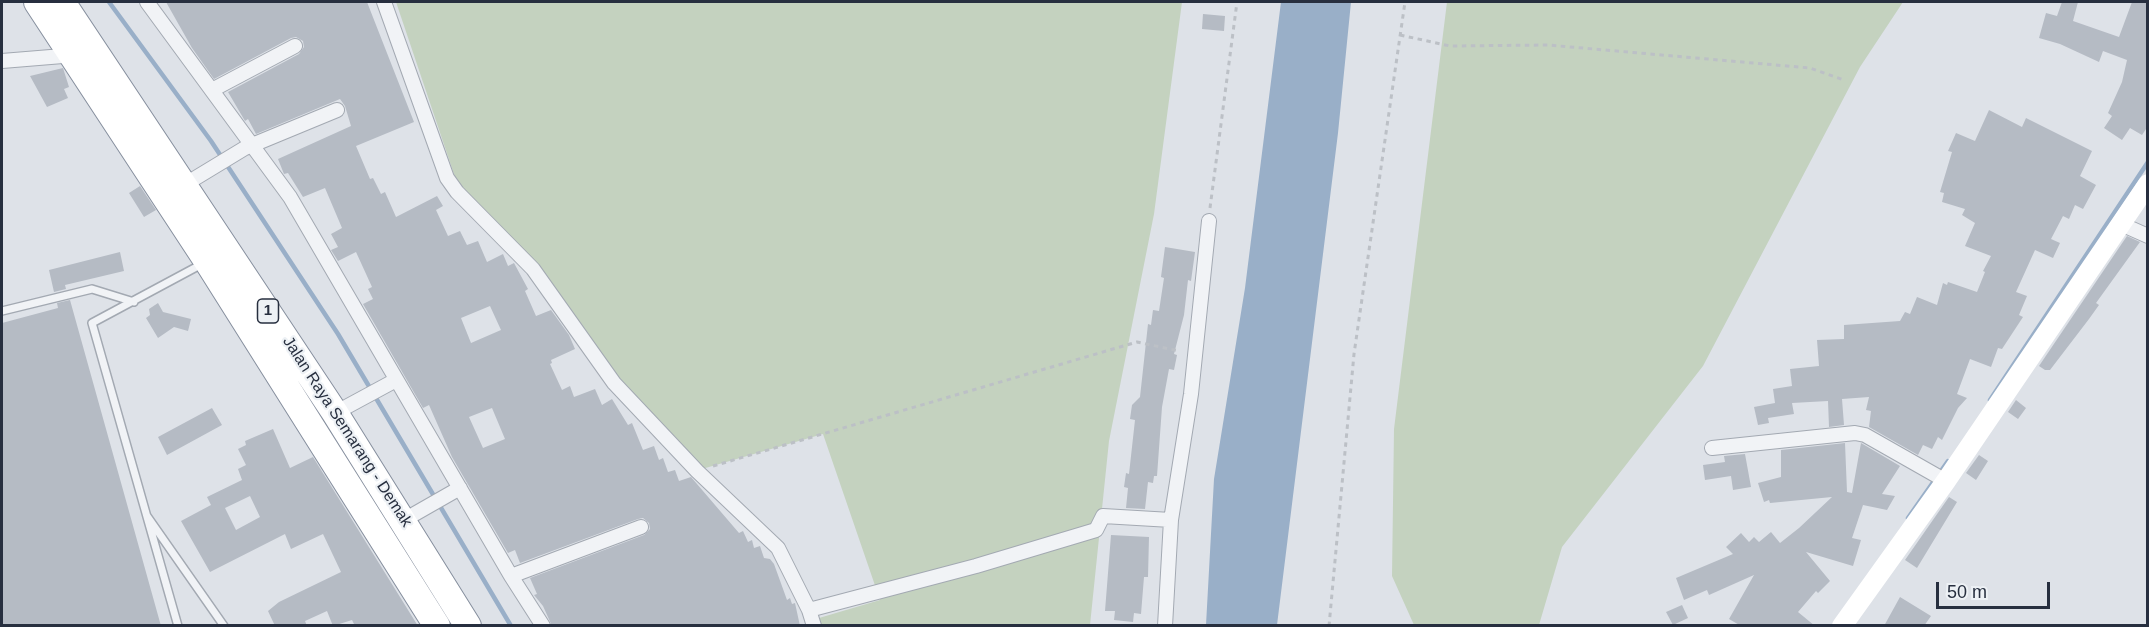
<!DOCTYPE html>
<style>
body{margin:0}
#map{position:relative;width:2149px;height:627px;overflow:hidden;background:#dee2e8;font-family:Helvetica,sans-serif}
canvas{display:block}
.frame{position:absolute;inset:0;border:3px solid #272f3f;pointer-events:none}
.scale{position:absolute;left:1936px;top:582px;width:114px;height:27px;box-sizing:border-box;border:3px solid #272f3f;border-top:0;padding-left:8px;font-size:18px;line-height:21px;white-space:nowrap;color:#272f3f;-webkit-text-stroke:4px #edf1f5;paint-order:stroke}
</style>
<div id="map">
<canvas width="2149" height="627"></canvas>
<div class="frame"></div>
<div class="scale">50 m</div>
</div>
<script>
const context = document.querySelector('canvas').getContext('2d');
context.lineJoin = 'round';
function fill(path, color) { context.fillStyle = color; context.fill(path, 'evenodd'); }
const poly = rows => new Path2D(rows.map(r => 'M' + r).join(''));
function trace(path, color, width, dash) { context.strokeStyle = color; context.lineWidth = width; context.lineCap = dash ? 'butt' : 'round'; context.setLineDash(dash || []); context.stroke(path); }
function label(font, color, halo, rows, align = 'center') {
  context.font = font + ' Helvetica,sans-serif'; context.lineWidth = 4.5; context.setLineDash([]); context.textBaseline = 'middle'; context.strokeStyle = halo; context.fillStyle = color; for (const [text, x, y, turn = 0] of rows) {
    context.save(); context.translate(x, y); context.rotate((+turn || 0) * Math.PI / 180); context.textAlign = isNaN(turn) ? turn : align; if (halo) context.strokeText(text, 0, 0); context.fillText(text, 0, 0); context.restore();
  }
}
fill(poly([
 [396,2,1182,2,1154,214,1109,441,1090,625,821,625,819,618,880,600,823,434,702,469,621,389,538,268,460,192],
 [1447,2,1903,2,1860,67,1703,366,1562,547,1539,625,1414,625,1392,576,1394,429]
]), '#c4d2bf');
fill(poly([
 [1281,2,1351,2,1338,133,1277,625,1206,625,1214,479,1245,288]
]), '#99afc8');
trace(poly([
 [109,2,211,141,338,334,511,626],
 [1990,400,2148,162],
 [1908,518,1948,461]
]), '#99afc8', 4.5);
fill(poly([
 [166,2,367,2,414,122,356,146,370,179,373,178,381,194,385,192,396,217,437,196,443,206,436,210,448,236,460,231,467,245,478,241,487,262,503,254,508,266,514,263,528,289,525,291,536,316,551,310,569,335,575,349,551,360,552,363,550,364,562,390,570,386,574,397,595,389,602,405,612,399,628,425,632,423,643,450,654,446,659,460,663,458,668,472,675,470,679,481,691,477,739,533,743,531,748,542,752,540,754,548,760,546,764,558,770,559,774,564,787,600,790,598,792,604,795,603,800,626,552,626,543,606,534,595,537,594,530,578,644,535,650,529,649,523,643,518,638,519,520,563,515,550,508,553,452,457,429,405,423,408,363,304,373,299,368,289,372,287,356,252,338,261,331,250,338,247,331,234,342,228,325,188,303,197,288,173,284,174,278,159,351,126,345,106,340,99,256,134,248,119,245,121,228,92,299,54,304,47,303,41,296,37,291,38,214,79,192,48],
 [490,306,501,330,471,343,461,318],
 [492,408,505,439,483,448,469,417],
 [2062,2,2078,2,2073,21,2119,37,2132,2,2148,2,2148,126,2142,135,2130,128,2122,140,2104,128,2112,116,2108,113,2122,82,2127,60,2103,51,2099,62,2060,44,2039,38,2046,13,2057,16],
 [1203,14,1225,16,1224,31,1202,29],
 [63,68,69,87,64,89,68,98,47,107,30,76],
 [1989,110,2022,127,2026,118,2092,151,2080,176,2096,185,2083,209,2075,205,2069,219,2063,216,2051,239,2060,243,2053,258,2035,250,2016,292,2027,296,2019,315,2023,317,2002,349,1998,348,1991,367,1970,359,1957,394,1967,398,1958,408,1942,440,1938,437,1932,449,1923,445,1918,455,1869,427,1871,411,1866,410,1869,397,1842,399,1844,425,1829,427,1828,401,1792,403,1794,414,1768,418,1769,423,1758,425,1754,407,1775,403,1773,389,1792,386,1790,369,1819,366,1817,340,1844,339,1844,325,1900,321,1905,312,1910,314,1917,297,1937,305,1943,283,1947,285,1948,282,1977,292,1985,272,1983,271,1991,256,1965,246,1975,223,1962,215,1965,209,1942,202,1944,193,1940,192,1952,152,1948,151,1956,133,1975,141],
 [140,186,156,210,144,217,129,193],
 [2127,236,2140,242,2096,303,2099,305,2089,319,2050,370,2045,370,2039,366],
 [1165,247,1195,252,1191,281,1188,280,1184,315,1174,354,1177,355,1174,370,1169,369,1162,407,1157,476,1154,476,1153,483,1148,482,1145,509,1126,508,1128,488,1124,487,1126,473,1129,474,1135,420,1130,419,1132,405,1140,397,1148,324,1151,325,1153,310,1159,311,1164,278,1161,277],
 [120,252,124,271,65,285,66,289,54,292,49,270],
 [70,300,161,626,2,626,2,323,58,308,57,303],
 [158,303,163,312,191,319,188,331,174,327,158,338,146,318,150,315,149,309],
 [2016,400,2026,408,2018,419,2008,412],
 [212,408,222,425,167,455,158,437],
 [273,429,290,468,313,457,418,626,355,626,352,620,333,626,327,611,305,621,307,626,275,626,268,611,279,602,341,572,323,534,291,549,285,534,210,572,181,521,211,505,207,497,242,480,238,469,246,465,238,449,246,445,245,441],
 [250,496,260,517,236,530,225,508],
 [1845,443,1847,492,1852,493,1861,443,1900,466,1882,494,1895,496,1887,510,1863,505,1852,538,1861,540,1853,566,1806,552,1830,581,1818,593,1816,591,1798,612,1815,626,1741,626,1729,619,1754,575,1709,595,1707,590,1684,600,1676,578,1733,554,1726,547,1741,533,1749,542,1754,537,1759,542,1771,532,1780,543,1799,528,1832,497,1770,503,1769,500,1764,502,1758,483,1781,477,1781,450],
 [1745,454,1751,487,1733,490,1731,476,1705,480,1703,465,1725,462,1724,456],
 [1979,455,1988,461,1976,480,1966,473],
 [1949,497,1957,502,1917,568,1905,560],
 [1111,535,1149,537,1148,577,1144,577,1141,614,1134,613,1133,622,1114,620,1115,611,1105,611],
 [1900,597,1931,616,1924,626,1884,626],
 [1682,605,1688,618,1673,625,1666,612]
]), '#b5bbc4');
const lane = poly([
 [2,311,92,289,134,302],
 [147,516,224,626],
 [178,626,92,323,202,264]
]);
const street = poly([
 [147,2,290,197,511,576,543,626],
 [384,2,447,178,457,192,533,269,614,383,697,471,778,548,809,610],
 [2,61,75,55],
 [212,90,295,46],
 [184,185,245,148,337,110],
 [2121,224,2148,236],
 [335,413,396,380],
 [1712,448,1855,433,1865,435,1946,481],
 [404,520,460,488],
 [511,576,641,527],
 [814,626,809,610,976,566,1096,530,1103,516,1171,520],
 [1165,626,1171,520,1191,394,1209,221]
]);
const highway = poly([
 [37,2,207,261,437,626],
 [62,2,335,413,468,626]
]);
trace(lane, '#a3a9b2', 10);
trace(street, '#a3a9b2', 16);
trace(highway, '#868f9e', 28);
trace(poly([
 [1400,35,1450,46,1548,45,1810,68,1844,80],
 [1210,208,1237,2],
 [713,466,1137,342,1179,351],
 [1329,626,1354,354,1405,2]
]), '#bcc0c6', 3, [4.5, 4.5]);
trace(lane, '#f1f3f6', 7);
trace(street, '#f1f3f6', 14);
trace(poly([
 [1842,626,1946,481,2148,184]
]), '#fff', 20);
trace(highway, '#fff', 26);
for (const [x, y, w] of [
 [268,311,21]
]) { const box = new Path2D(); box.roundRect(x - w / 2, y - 12, w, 24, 4.5); context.fillStyle = '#edf1f5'; context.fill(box); trace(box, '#272f3f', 1.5); }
label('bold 15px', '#272f3f', null, [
 ["1",268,311]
]);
label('16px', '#272f3f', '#edf1f5', [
 ["Jalan Raya Semarang - Demak",347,432,57]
]);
</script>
